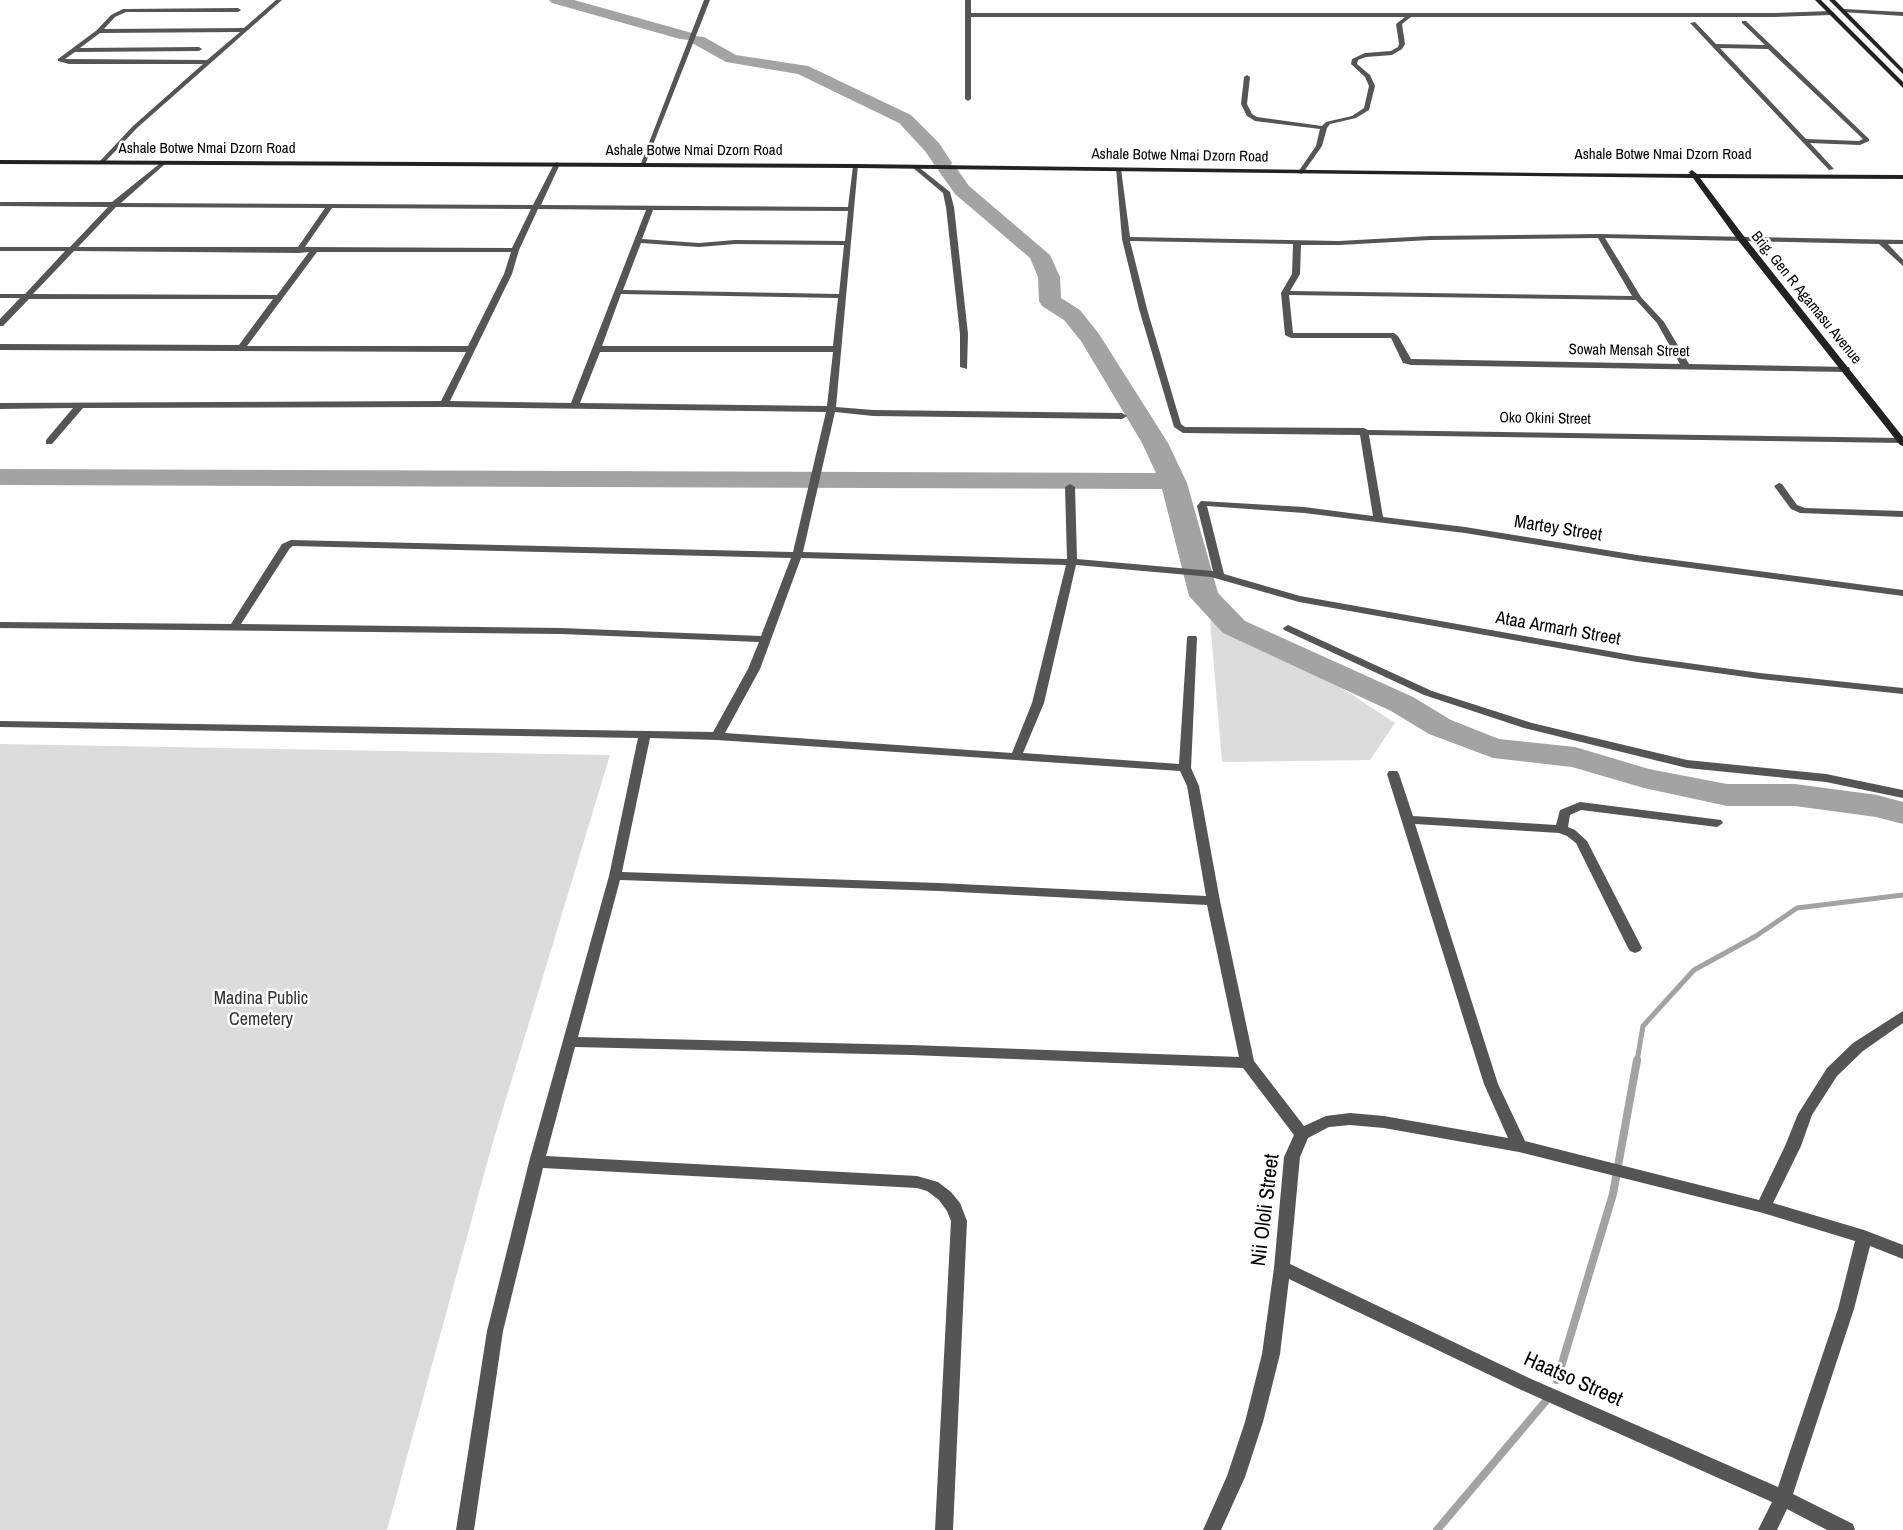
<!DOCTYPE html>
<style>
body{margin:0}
canvas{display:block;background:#fff}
</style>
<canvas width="1903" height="1530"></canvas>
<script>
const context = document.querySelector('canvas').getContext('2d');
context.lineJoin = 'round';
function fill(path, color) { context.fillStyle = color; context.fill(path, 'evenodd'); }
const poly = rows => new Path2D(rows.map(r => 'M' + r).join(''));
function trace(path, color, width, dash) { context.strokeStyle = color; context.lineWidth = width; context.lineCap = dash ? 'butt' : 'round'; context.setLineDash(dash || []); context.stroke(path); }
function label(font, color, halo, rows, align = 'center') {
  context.font = font + ' "Archivo Narrow",sans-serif'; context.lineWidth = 5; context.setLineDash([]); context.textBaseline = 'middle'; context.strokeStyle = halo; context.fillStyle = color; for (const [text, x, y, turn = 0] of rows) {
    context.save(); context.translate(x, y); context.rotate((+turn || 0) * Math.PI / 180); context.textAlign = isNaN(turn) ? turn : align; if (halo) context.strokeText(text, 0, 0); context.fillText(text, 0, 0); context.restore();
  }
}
fill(poly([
 [1218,619,1251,644,1328,679,1395,723,1370,760,1222,762,1210,620],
 [0,744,610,755,492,1145,387,1530,0,1530]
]), '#dcdcdc');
trace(poly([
 [1637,1061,1643,1026,1694,970,1756,936,1797,908,1903,895]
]), '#a3a3a3', 5);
trace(poly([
 [1557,1380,1613,1194,1637,1060],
 [1437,1530,1545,1402]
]), '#a3a3a3', 8);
fill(poly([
 [549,0,574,0,692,33,694,36,704,37,736,55,808,66,911,115,939,143,952,163,951,165,955,166,969,186,1050,255,1060,277,1061,298,1080,310,1099,334,1168,443,1187,483,1218,593,1245,621,1413,697,1451,720,1499,739,1575,747,1649,769,1727,784,1795,784,1877,795,1903,802,1903,824,1876,817,1795,806,1727,806,1644,788,1572,767,1493,758,1429,734,1391,711,1223,633,1189,596,1162,489,0,485,0,469,1156,473,1142,443,1081,341,1064,320,1042,306,1039,301,1038,277,1030,258,955,194,938,170,940,168,936,167,925,151,899,123,798,74,726,62,692,43,690,40,680,39,552,3,549,0]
]), '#a3a3a3');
fill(poly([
 [276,0,282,0,137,128,104,163,100,163,100,161,133,126,203,64,69,64,58,61,58,59,97,30,111,15,123,9,238,8,241,10,238,12,126,12,115,17,104,29,244,28,276,0],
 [240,32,207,60,65,59,75,52,199,51,202,49,199,47,80,48,100,33,240,32],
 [704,0,710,0,645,165,640,166,704,0],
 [965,0,971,0,971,13,1774,13,1831,11,1834,13,1831,15,1774,17,1411,17,1402,24,1405,44,1402,49,1392,55,1366,57,1358,60,1357,64,1370,75,1375,86,1369,110,1356,118,1330,124,1327,128,1322,146,1303,173,1301,174,1298,172,1316,146,1320,129,1255,121,1247,116,1241,104,1244,77,1247,75,1250,77,1247,104,1252,114,1257,117,1322,126,1326,122,1352,116,1364,108,1369,86,1365,77,1351,64,1352,59,1365,53,1391,51,1398,47,1399,44,1396,24,1405,17,971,17,971,99,968,101,965,99,965,0],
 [1844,9,1903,12,1903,16,1842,12,1844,9],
 [1742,21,1746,21,1869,139,1869,141,1860,145,1810,143,1834,169,1829,170,1690,23,1695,22,1716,44,1765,45,1742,23,1742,21],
 [1720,48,1768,49,1863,139,1859,141,1806,139,1720,48],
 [163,161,165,162,165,164,121,203,533,205,554,164,557,162,560,164,541,205,848,207,853,166,858,165,836,407,873,410,1122,413,1127,416,1122,419,873,416,835,412,803,552,1067,559,1065,487,1070,484,1075,487,1077,559,1213,571,1197,506,1201,501,1304,507,1373,516,1360,435,1183,433,1174,427,1139,309,1122,239,1116,168,1121,169,1130,237,1339,241,1430,236,1600,234,1903,240,1903,244,1888,244,1903,260,1903,266,1879,244,1605,238,1641,297,1664,322,1689,364,1849,367,1850,369,1846,372,1411,365,1403,363,1391,338,1291,338,1285,335,1281,293,1292,274,1293,244,1130,241,1147,309,1181,424,1185,427,1364,428,1368,430,1903,438,1903,442,1901,443,1369,435,1383,517,1465,527,1637,555,1903,590,1903,596,1637,561,1465,533,1304,513,1207,506,1224,574,1300,596,1637,656,1760,673,1903,688,1903,694,1760,679,1637,662,1299,602,1211,577,1076,565,1044,703,1023,753,1179,764,1187,638,1188,636,1196,636,1197,638,1191,768,1199,786,1220,901,1254,1061,1304,1126,1326,1116,1350,1113,1384,1116,1508,1138,1484,1084,1387,774,1389,771,1397,771,1399,774,1413,816,1556,825,1560,810,1580,802,1721,820,1723,823,1717,827,1581,810,1570,815,1568,827,1575,830,1587,841,1642,948,1640,951,1635,953,1630,951,1628,948,1576,843,1567,836,1559,833,1415,824,1498,1084,1525,1141,1759,1200,1785,1146,1798,1114,1827,1068,1853,1043,1903,1011,1903,1023,1863,1051,1837,1076,1812,1115,1801,1146,1773,1203,1864,1230,1903,1245,1903,1259,1870,1246,1854,1309,1793,1494,1853,1524,1855,1530,1827,1530,1787,1509,1777,1530,1758,1530,1772,1502,1517,1388,1289,1279,1280,1354,1263,1422,1245,1477,1221,1530,1203,1530,1227,1476,1245,1422,1262,1354,1274,1268,1284,1157,1294,1135,1243,1068,911,1055,575,1047,546,1156,917,1176,938,1182,951,1192,960,1203,967,1221,953,1530,935,1530,951,1221,947,1211,939,1200,927,1191,917,1188,543,1168,503,1331,474,1530,456,1530,487,1331,529,1162,609,876,638,738,0,727,0,721,713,732,748,669,759,642,561,634,0,628,0,622,231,624,282,544,291,540,793,552,826,412,444,407,83,408,52,444,46,444,46,440,73,408,0,409,0,403,441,401,466,352,0,350,0,344,239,345,273,299,29,299,3,326,0,326,0,319,20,298,0,298,0,294,25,294,65,251,0,251,0,247,70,247,108,207,0,206,0,202,112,202,163,161],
 [116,207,325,208,298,247,78,247,116,207],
 [332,208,531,209,512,248,305,247,332,208],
 [538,209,646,210,571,403,450,401,512,274,519,250,538,209],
 [653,210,848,211,845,241,735,240,699,243,642,239,653,210],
 [1598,238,1632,296,1290,291,1300,274,1301,245,1339,245,1430,240,1598,238],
 [641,243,699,247,735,244,844,245,839,294,623,290,641,243],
 [74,251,299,253,309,252,277,295,33,294,74,251],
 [317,252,511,252,504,274,468,346,247,346,317,252],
 [621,294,838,298,833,346,602,346,621,294],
 [1289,295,1636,300,1657,323,1680,364,1411,359,1398,336,1394,333,1293,333,1289,295],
 [600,352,833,352,827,406,580,403,600,352],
 [293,546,791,558,761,636,561,628,241,624,290,548,293,546],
 [801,558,1066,565,1032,703,1012,753,725,733,760,669,801,558],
 [650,738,717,740,1180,771,1187,786,1206,896,939,883,622,872,650,738],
 [620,880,939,891,1207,905,1239,1057,911,1045,578,1037,620,880],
 [1350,1125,1384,1128,1519,1152,1763,1213,1855,1241,1838,1309,1778,1487,1529,1378,1290,1264,1300,1157,1308,1138,1329,1127,1350,1125],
 [912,165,916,165,950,192,954,207,968,334,967,369,960,367,960,334,946,207,943,193,912,167,912,165],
 [1779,483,1782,484,1797,505,1805,508,1903,511,1903,517,1800,513,1791,509,1774,486,1779,483],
 [1288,625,1432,691,1532,723,1687,760,1826,774,1903,790,1903,798,1826,782,1687,768,1524,728,1424,695,1284,630,1283,628,1288,625]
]), '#555');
fill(poly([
 [1815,0,1821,0,1903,82,1903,88,1815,0],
 [1829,0,1835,0,1903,69,1903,74,1829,0],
 [0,160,856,164,1547,173,1690,174,1689,172,1692,170,1697,174,1903,175,1903,179,1700,178,1743,235,1903,437,1903,446,1900,445,1737,239,1693,178,856,168,0,164,0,160]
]), '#222');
label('15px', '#000', '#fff', [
 ["Ashale Botwe Nmai Dzorn Road",207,149],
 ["Ashale Botwe Nmai Dzorn Road",694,151],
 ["Ashale Botwe Nmai Dzorn Road",1663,155],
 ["Ashale Botwe Nmai Dzorn Road",1180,156,1],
 ["Brig. Gen R Agamasu Avenue",1806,298,51],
 ["Sowah Mensah Street",1629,351,1],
 ["Oko Okini Street",1545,419,1]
]);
label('18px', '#000', '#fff', [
 ["Martey Street",1558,529,9],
 ["Ataa Armarh Street",1558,629,10]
]);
label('18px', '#333', '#fff', [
 ["Madina Public",261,999],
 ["Cemetery",261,1020]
]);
label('21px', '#000', '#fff', [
 ["Nii Ololi Street",1266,1210,-83],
 ["Haatso Street",1573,1380,24]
]);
</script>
